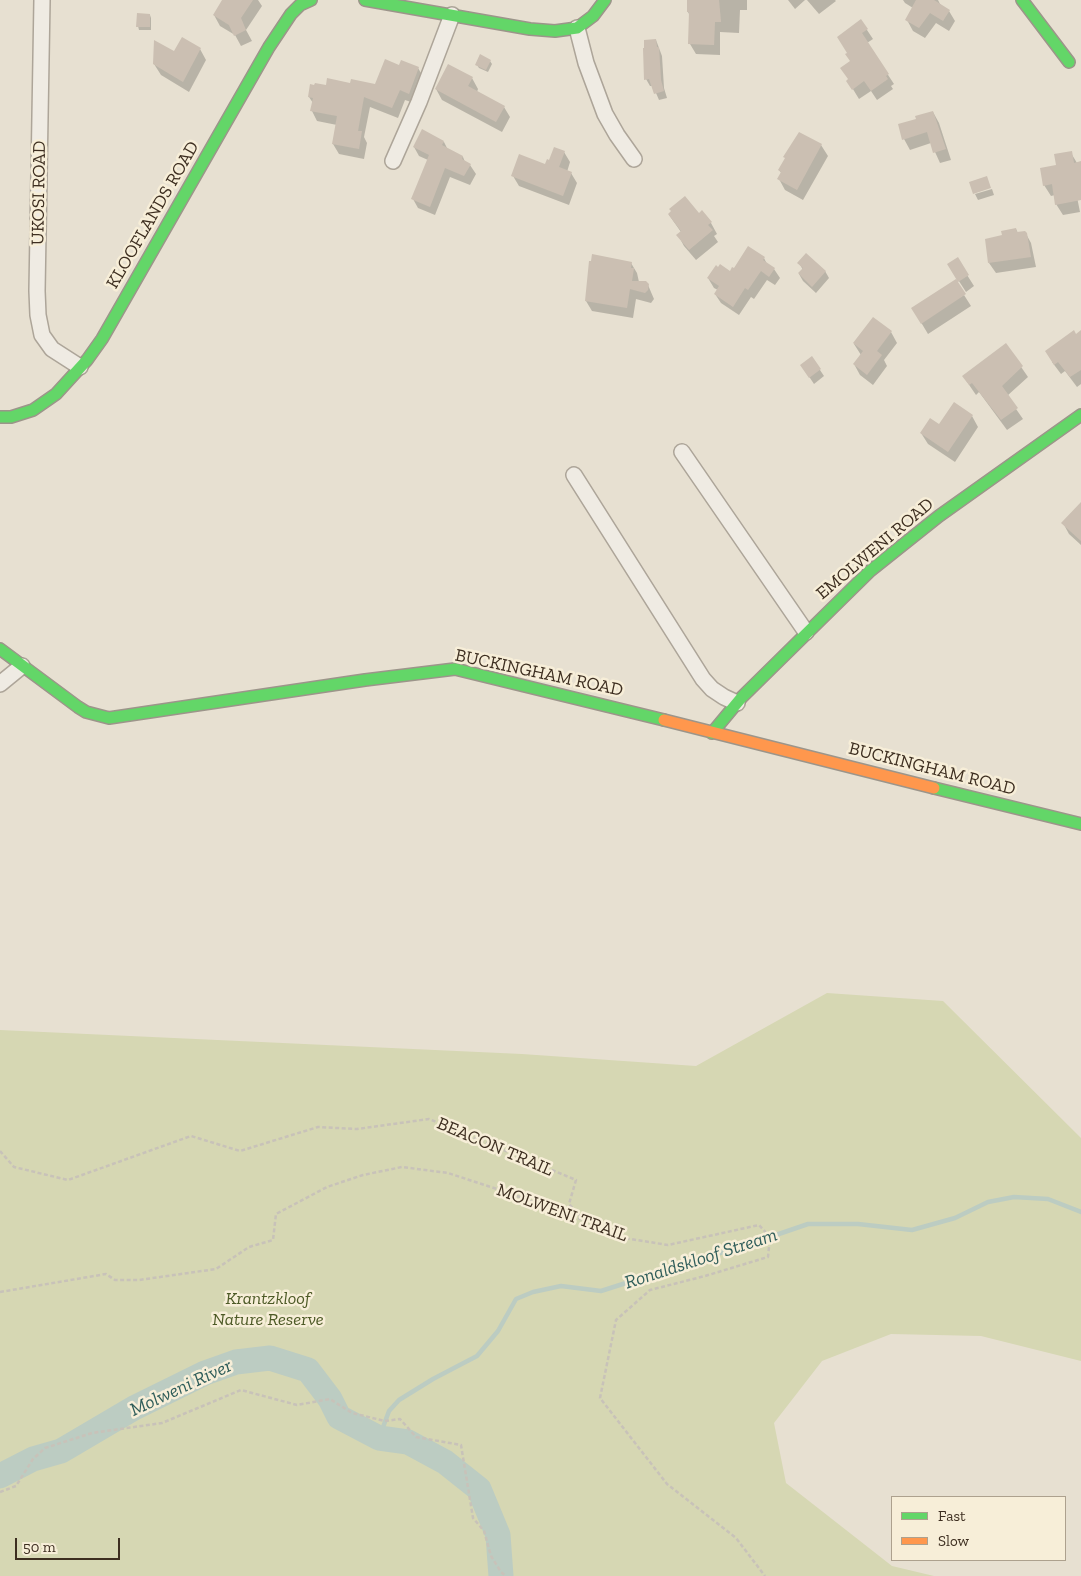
<!DOCTYPE html>
<style>
body{margin:0}
#map{position:relative;width:1081px;height:1576px;overflow:hidden;background:#e7e0d1;font-family:"Zilla Slab",serif}
canvas{display:block}
.legend{position:absolute;left:891px;top:1496px;width:175px;height:65px;box-sizing:border-box;background:#f7eed8;border:1px solid #ada18e;margin:0;padding:6px 9px;list-style:none;font-size:15px;color:#3d2e20}
.legend li{display:flex;align-items:center;gap:10px;height:25px}
.legend b{width:25px;border:1px solid #ada18e}
.scale{position:absolute;left:15px;top:1538px;width:105px;height:22px;box-sizing:border-box;border:2px solid #3d2e20;border-top:0;padding-left:6px;font-size:15px;line-height:18px;white-space:nowrap;color:#3d2e20;-webkit-text-stroke:4px #f7eed8;paint-order:stroke}
</style>
<div id="map">
<canvas width="1081" height="1576"></canvas>
<ul class="legend">
<li><b style="height:6px;background:#63d668"></b>Fast</li>
<li><b style="height:6px;background:#ff974d"></b>Slow</li>
</ul>
<div class="scale">50 m</div>
</div>
<script>
const context = document.querySelector('canvas').getContext('2d');
context.lineJoin = 'round';
function fill(path, color) { context.fillStyle = color; context.fill(path, 'evenodd'); }
const poly = rows => new Path2D(rows.map(r => 'M' + r).join(''));
function trace(path, color, width, dash) { context.strokeStyle = color; context.lineWidth = width; context.lineCap = dash ? 'butt' : 'round'; context.setLineDash(dash || []); context.stroke(path); }
function label(font, color, halo, rows, align = 'center') {
  context.font = font + ' "Zilla Slab",serif'; context.lineWidth = 5; context.setLineDash([]); context.textBaseline = 'middle'; context.strokeStyle = halo; context.fillStyle = color; for (const [text, x, y, turn = 0] of rows) {
    context.save(); context.translate(x, y); context.rotate((+turn || 0) * Math.PI / 180); context.textAlign = isNaN(turn) ? turn : align; if (halo) context.strokeText(text, 0, 0); context.fillText(text, 0, 0); context.restore();
  }
}
fill(poly([
 [827,993,943,1001,1081,1138,1081,1361,981,1336,891,1334,822,1361,774,1423,786,1483,892,1566,934,1576,0,1576,0,1030,522,1054,696,1066]
]), '#d6d7b3');
fill(poly([
 [224,0,258,0,262,6,246,30,252,41,241,46,235,35,220,26,214,15],
 [688,0,747,0,747,10,740,10,739,33,720,32,720,55,696,54,690,44,690,16,688,12],
 [788,0,805,0,795,9],
 [807,0,835,0,836,1,819,14],
 [903,0,938,0,940,4,949,11,955,21,949,31,936,23,925,38,913,31,907,20,913,8,905,3],
 [150,15,151,18,151,30,139,30,138,26],
 [861,21,873,39,867,43,894,84,891,86,893,89,877,100,871,91,859,99,848,81],
 [656,40,662,56,664,88,667,98,659,100,653,86,650,86,646,79],
 [200,49,206,60,189,92,161,75,154,64,174,53],
 [490,61,492,64,488,72,479,68,477,65],
 [400,66,418,68,424,78,414,103,405,100,398,118,370,107,364,137,367,143,364,159,339,154,333,144,337,125,317,121,312,111,313,103,309,97,327,87,351,85,375,86],
 [472,78,478,89,477,92,504,107,510,117,502,132,442,100,436,89],
 [933,112,939,123,951,160,940,163,931,143,910,150,904,139,917,120],
 [444,142,448,150,463,157,465,162,470,165,476,174,470,185,450,177,435,215,418,208,413,199,428,160,419,156,414,147],
 [821,145,828,156,803,200,785,190,779,179,782,174,779,170],
 [564,152,570,162,567,172,571,173,577,183,569,205,519,186,513,176,546,165],
 [1071,153,1077,163,1081,163,1081,196,1077,197,1080,212,1063,215,1056,204,1055,195,1051,196,1044,185,1058,166],
 [992,189,994,195,978,200,975,194],
 [699,214,711,223,717,234,714,236,718,242,696,260,684,246,678,235,681,232,669,215],
 [1016,229,1018,233,1025,232,1031,243,1036,267,996,273,989,263,1003,236],
 [764,258,767,264,774,269,780,278,775,285,767,280,754,299,751,297,739,315,721,303,715,294,718,290,714,288,708,278,730,273],
 [957,259,974,286,966,292,955,275],
 [592,263,631,263,637,273,639,282,648,285,654,299,651,303,636,299,633,318,592,311,586,301],
 [799,263,825,271,829,278,816,293,803,281,799,274,803,270],
 [964,295,971,306,928,334,919,319],
 [891,332,897,343,884,360,887,366,873,385,860,375,854,364,861,355,854,344],
 [1081,332,1081,384,1077,387,1065,371,1061,374,1052,362],
 [1006,345,1028,377,1007,396,1023,419,1007,430,979,392,976,395,963,376],
 [812,358,824,376,814,384,806,372],
 [972,416,978,427,955,462,928,444,921,433,940,425],
 [1081,503,1081,545,1069,534,1063,523]
]), '#0003');
trace(poly([
 [379,1438,389,1411,399,1400,433,1379,477,1356,498,1331,516,1299,533,1292,561,1286,601,1291,770,1237,808,1224,858,1224,912,1230,955,1218,988,1202,1014,1197,1048,1199,1081,1212]
]), '#bcccc2', 4.5);
trace(poly([
 [0,1476,33,1459,61,1451,134,1408,205,1373,236,1362,270,1358,308,1370,330,1399,339,1417,379,1438,408,1442,445,1462,479,1489,498,1535,501,1576]
]), '#bcccc2', 25);
fill(poly([
 [222,0,253,0,241,18,246,30,234,36,229,25,213,15],
 [687,0,719,0,721,22,715,22,714,45,688,44,689,12,687,12],
 [916,0,934,0,950,10,943,21,930,13,919,28,905,20],
 [137,13,150,14,150,27,136,27],
 [861,19,868,29,862,33,889,74,886,76,888,79,871,91,864,81,852,90,846,81,848,79,840,68,850,61,845,54,847,53,837,37],
 [182,37,201,48,183,82,153,64,154,40,174,51],
 [656,39,657,47,659,47,661,80,664,91,654,94,649,79,644,80,643,48,644,48,644,40],
 [480,54,491,60,486,70,475,65],
 [385,59,399,65,401,60,419,67,409,94,400,90,392,108,364,97,358,131,362,131,359,149,332,144,337,116,310,111,313,98,308,97,310,84,314,85,315,83,326,85,327,78,350,83,351,79,375,84],
 [448,64,473,77,468,86,505,106,496,122,435,89],
 [933,111,946,149,933,153,927,132,902,140,898,124,916,119,915,116],
 [422,129,444,141,442,145,463,156,462,159,471,164,464,176,445,168,430,207,411,199,429,155,413,147],
 [799,132,822,144,797,190,777,179,781,172,778,170,785,158,783,157],
 [554,147,565,151,559,167,572,172,563,196,511,176,519,154,545,164,547,159,549,160],
 [1072,151,1074,163,1081,161,1081,200,1055,205,1052,184,1043,186,1040,168,1056,165,1054,154],
 [987,176,991,188,973,194,969,182],
 [685,196,699,213,702,210,712,222,708,225,713,230,689,250,676,235,681,231,668,214,671,211,669,209],
 [1016,228,1017,232,1025,231,1027,233,1031,257,988,263,985,239,1002,235,1001,231],
 [748,246,765,257,763,260,775,268,769,277,761,271,748,290,745,288,733,307,714,294,719,286,707,278,716,265,718,267,720,264,730,271,732,267,734,268],
 [806,253,826,271,812,287,798,273,803,268,797,263],
 [592,254,632,262,631,268,634,268,632,281,646,281,649,284,648,290,645,293,630,289,627,308,585,301,589,261,591,261],
 [958,257,969,275,958,282,947,264],
 [956,279,966,294,921,324,911,308],
 [873,317,892,331,877,351,882,355,867,375,853,364,863,351,853,343],
 [1074,330,1076,334,1081,330,1081,370,1070,377,1058,362,1054,365,1045,351],
 [1006,343,1023,366,1002,386,1018,408,1001,420,972,383,969,385,962,376],
 [812,356,821,369,809,378,800,365],
 [954,402,973,415,948,452,920,433,930,418,939,424],
 [1081,502,1081,541,1061,523]
]), '#cbbfb2');
const street = poly([
 [42,0,37,291,38,315,42,335,52,349,80,367],
 [577,28,586,63,605,114,617,135,634,159],
 [393,161,419,102,452,15],
 [682,452,806,632],
 [574,475,703,679,712,689,724,697,737,703],
 [0,684,22,666]
]);
const fast = poly([
 [365,0,530,29,555,31,577,28,593,16,605,0],
 [1022,0,1069,62],
 [0,417,11,417,33,410,56,394,87,360,102,339,269,47,291,14,300,5,311,0],
 [0,649,78,707,86,712,109,718,365,680,455,669,664,720],
 [712,733,742,697,870,571,939,516,1081,415],
 [934,788,1081,824]
]);
const slow = poly([
 [664,720,934,788]
]);
trace(street, '#ada599', 18);
trace(fast, '#9c958a', 14);
trace(slow, '#9c958a', 14);
trace(poly([
 [0,1151,14,1167,68,1180,191,1136,240,1151,318,1127,357,1129,429,1119,576,1180,569,1204,583,1219],
 [0,1292,106,1274,115,1280,139,1280,216,1269,249,1247,273,1240,276,1214,327,1187,363,1175,402,1167,448,1173,506,1192,583,1220,618,1237,668,1245,759,1225,770,1237,768,1257,705,1276,650,1290,616,1320,600,1398,667,1484,736,1538,765,1576],
 [0,1492,16,1486,33,1459,45,1448,92,1433,162,1423,241,1390,297,1405,330,1399,352,1413,385,1421,400,1419,416,1437,461,1445,473,1518,484,1531,491,1556,501,1572,506,1576]
]), '#c8c2b9', 2.5, [4, 2.5]);
trace(street, '#efebe3', 15);
trace(fast, '#63d668', 11);
trace(slow, '#ff974d', 11);
label('18px', '#3d2e20', '#f7eed8', [
 ["UKOSI ROAD",39,193,-89],
 ["KLOOFLANDS ROAD",153,215,-60],
 ["EMOLWENI ROAD",875,549,-40],
 ["BUCKINGHAM ROAD",539,673,12],
 ["BUCKINGHAM ROAD",932,769,14],
 ["BEACON TRAIL",495,1147,23],
 ["MOLWENI TRAIL",562,1213,20]
]);
label('italic 18px', '#4d5a26', '#f7eed8', [
 ["Krantzkloof",268,1299],
 ["Nature Reserve",268,1320]
]);
label('italic 19px', '#2f5d5a', '#f7eed8', [
 ["Ronaldskloof Stream",701,1259,-18],
 ["Molweni River",181,1388,-25]
]);
</script>
